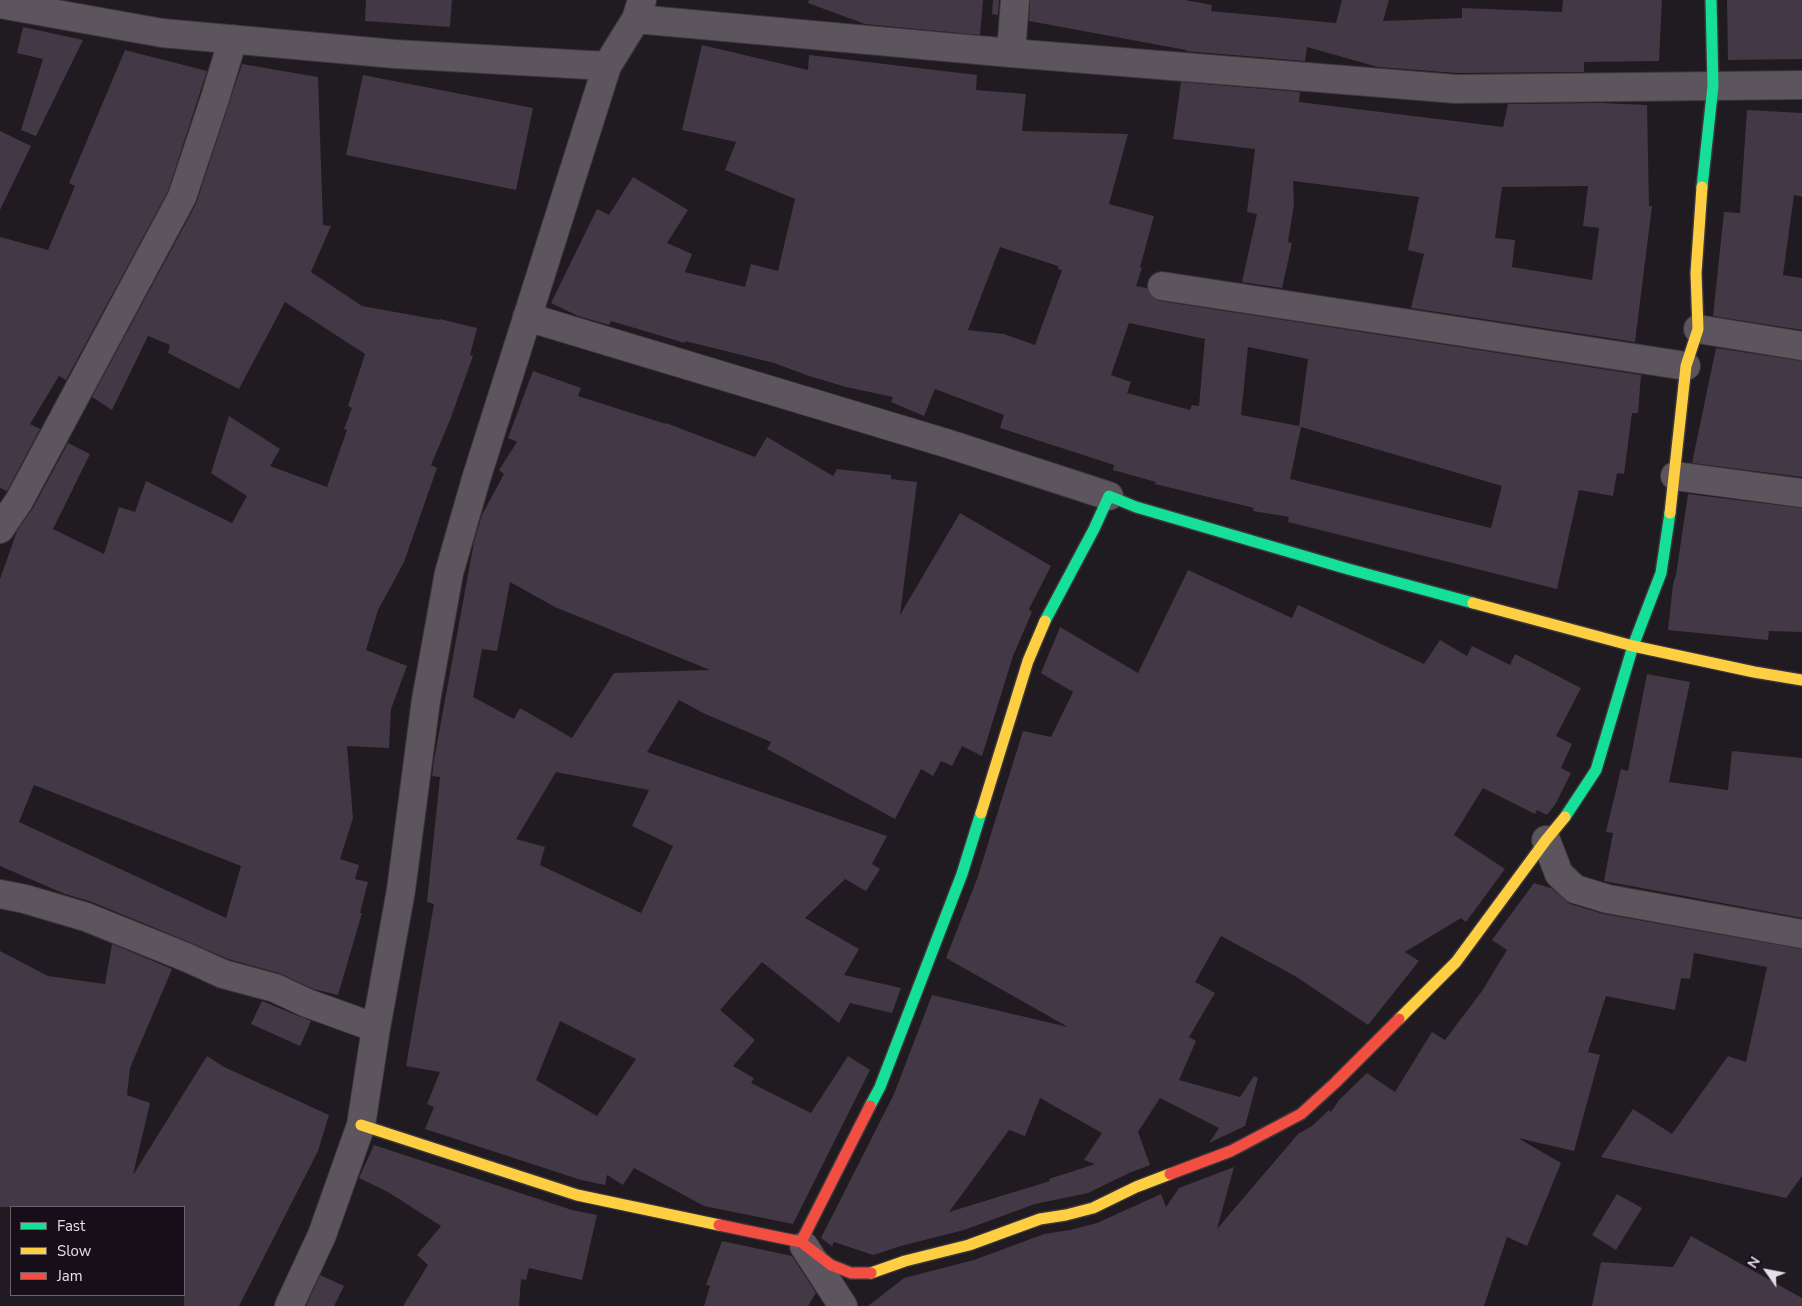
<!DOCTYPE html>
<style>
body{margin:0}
#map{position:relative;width:1802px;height:1306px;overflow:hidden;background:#201a21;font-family:"Nunito Sans",sans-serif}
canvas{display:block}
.legend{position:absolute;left:10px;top:1206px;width:175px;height:90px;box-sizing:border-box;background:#170e1a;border:1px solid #6a626c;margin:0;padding:6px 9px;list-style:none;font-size:15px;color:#e6dfe8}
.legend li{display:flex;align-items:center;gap:10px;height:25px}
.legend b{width:25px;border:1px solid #6a626c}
.north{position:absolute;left:1742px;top:1246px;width:50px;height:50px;-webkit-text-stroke:4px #170e1a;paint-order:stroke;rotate:303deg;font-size:14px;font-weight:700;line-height:20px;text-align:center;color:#e6dfe8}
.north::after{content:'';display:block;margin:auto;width:18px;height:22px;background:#e6dfe8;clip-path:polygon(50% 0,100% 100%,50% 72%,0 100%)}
</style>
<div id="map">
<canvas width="1802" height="1306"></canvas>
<ul class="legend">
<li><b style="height:6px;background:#16e098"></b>Fast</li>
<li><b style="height:6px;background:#ffcf43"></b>Slow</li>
<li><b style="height:6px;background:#f24e42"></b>Jam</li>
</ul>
<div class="north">N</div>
</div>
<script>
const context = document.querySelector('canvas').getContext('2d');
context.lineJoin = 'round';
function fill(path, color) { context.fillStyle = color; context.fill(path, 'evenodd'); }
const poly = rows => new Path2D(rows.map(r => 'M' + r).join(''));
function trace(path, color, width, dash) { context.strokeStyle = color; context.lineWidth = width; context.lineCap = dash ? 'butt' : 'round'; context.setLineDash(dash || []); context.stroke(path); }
fill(poly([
 [366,0,452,0,450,27,365,21],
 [809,0,983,0,980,35,865,24,808,3],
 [993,0,999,0,998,15,992,14],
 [1030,0,1185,0,1212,5,1211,11,1336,23,1342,0,1389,0,1383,21,1462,18,1462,8,1562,12,1563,0,1662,0,1659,61,1584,62,1584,72,1457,73,1378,67,1307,47,1305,61,1185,51,1186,50,1029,21],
 [1727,0,1802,0,1802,59,1728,60],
 [23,27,83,40,36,136,21,130,43,59,17,53],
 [702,45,808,70,809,55,977,75,976,90,1026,94,1022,131,1128,134,1109,204,1154,216,1140,267,1142,268,1136,286,1147,288,1153,298,1160,301,1641,375,1638,413,1632,413,1624,474,1617,473,1613,496,1579,490,1557,589,1288,522,1289,517,1253,511,1254,508,1155,484,1156,482,1113,470,1114,465,1000,428,1004,415,935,389,924,416,891,402,893,397,846,387,809,376,774,363,685,341,685,343,611,321,609,325,578,316,551,303,597,209,609,215,633,177,688,210,667,243,692,254,685,272,745,287,751,264,778,271,795,199,725,170,736,142,682,130],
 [1000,247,1058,266,1058,269,1062,270,1035,345,1004,334,968,330],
 [1129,323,1205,339,1199,406,1192,405,1190,410,1127,393,1131,382,1111,375],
 [1248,347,1308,359,1299,426,1241,415],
 [1301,427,1502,486,1491,528,1290,479],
 [125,50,207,71,168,191,66,380,59,376,30,424,40,429,7,491,0,488,0,237,48,250,75,186,69,183],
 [242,64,318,77,323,225,331,226,311,272,362,306,439,320,440,319,477,328,470,355,473,356,450,420,431,465,437,468,404,562,378,610,366,650,407,666,391,709,389,748,347,746,353,818,340,859,359,865,355,879,368,882,360,913,362,913,338,995,313,989,279,973,228,959,194,944,92,902,65,894,0,866,0,579,17,531,33,508,68,443,90,454,53,529,104,554,119,507,135,512,146,481,232,523,247,496,211,473,229,416,280,449,270,466,327,487,347,430,344,429,352,408,348,406,365,354,285,302,239,389,168,353,170,345,148,336,112,410,92,397,196,204],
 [34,785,241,866,226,918,19,822],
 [363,75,533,108,516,190,346,155],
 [1181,82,1300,92,1299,102,1503,127,1508,104,1601,103,1647,105,1649,206,1652,206,1635,342,1411,308,1424,254,1408,250,1419,197,1293,181,1294,204,1288,242,1292,243,1282,288,1242,282,1257,214,1247,212,1255,149,1173,139],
 [1588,186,1583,226,1599,228,1592,280,1512,267,1515,240,1495,238,1502,187],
 [1747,110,1802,113,1802,197,1794,195,1783,275,1802,278,1802,330,1713,316,1724,212,1740,213],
 [0,131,31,146,0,210],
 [1716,348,1802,361,1802,477,1692,463],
 [533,371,581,388,578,396,666,424,666,423,755,457,767,437,833,476,837,469,891,475,891,479,917,482,900,615,960,513,1051,566,1029,609,1032,612,1013,656,982,756,962,746,952,766,941,761,933,776,921,769,895,819,767,749,771,742,703,713,679,700,647,752,887,836,872,864,880,869,866,891,845,879,805,918,859,949,844,975,901,988,892,1013,850,1003,839,1023,762,962,720,1010,755,1040,733,1066,754,1078,751,1083,811,1113,848,1056,870,1070,793,1224,704,1206,634,1168,623,1185,607,1175,605,1185,581,1180,425,1129,434,1107,427,1104,440,1072,406,1066,434,904,427,902,440,777,432,776,434,760,474,542,482,515,504,474,499,470,517,442,508,438],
 [510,582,555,607,710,670,614,673,572,738,520,708,514,719,473,697,482,649,497,651],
 [556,772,649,790,632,826,673,846,641,913,540,865,545,847,516,839],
 [560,1021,636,1059,597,1116,536,1080],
 [1688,494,1802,508,1802,632,1769,631,1768,640,1668,630,1673,584,1676,575],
 [1188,570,1292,618,1298,605,1424,664,1440,640,1467,656,1472,646,1510,665,1515,654,1581,688,1556,736,1572,744,1561,768,1571,773,1556,803,1547,815,1537,810,1535,814,1483,788,1454,835,1505,869,1466,922,1461,918,1405,952,1419,961,1368,1025,1295,976,1221,936,1195,982,1215,993,1189,1037,1196,1041,1179,1080,1240,1097,1254,1076,1258,1078,1245,1126,1209,1143,1219,1128,1160,1098,1138,1132,1150,1165,1129,1173,1088,1193,1035,1204,964,1230,901,1246,873,1255,834,1242,832,1246,821,1238,894,1094,932,995,1068,1027,946,958,977,879,1023,731,1051,737,1073,692,1041,673,1060,627,1138,673],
 [1040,1098,1102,1133,1084,1160,1095,1164,1049,1179,1050,1181,949,1212,1009,1130,1025,1136],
 [1647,674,1690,682,1669,782,1728,790,1732,751,1802,758,1802,918,1604,881,1613,833,1606,832,1621,769,1628,771],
 [1534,883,1551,888,1570,904,1604,914,1802,949,1802,1176,1786,1198,1601,1157,1633,1109,1672,1134,1728,1056,1746,1062,1767,967,1694,953,1690,979,1681,978,1675,1010,1606,996,1588,1052,1600,1055,1574,1151,1518,1138,1561,1163,1527,1246,1507,1237,1484,1306,868,1306,904,1278,974,1260,1044,1234,1070,1230,1097,1223,1161,1194,1166,1207,1179,1188,1234,1167,1217,1229,1298,1134,1312,1126,1329,1110,1331,1112,1339,1100,1367,1073,1395,1092,1432,1032,1445,1040,1482,991,1507,950,1492,940],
 [112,944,172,969,130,1068,127,1095,150,1103,133,1175,207,1056,224,1067,329,1115,318,1151,239,1306,184,1306,184,1207,0,1207,0,951,48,976,105,984],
 [262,1001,311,1021,300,1046,251,1024],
 [374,1145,572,1210,597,1215,582,1280,529,1268,526,1280,521,1279,519,1306,403,1306,428,1265,417,1255,441,1226,388,1192,359,1178],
 [1617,1194,1642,1208,1616,1250,1592,1235],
 [1691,1236,1802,1298,1802,1306,1592,1306,1601,1262,1673,1267],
 [722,1241,792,1256,816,1293,808,1306,704,1306,710,1286,706,1285],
 [320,1275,344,1286,334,1306,306,1306]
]), '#433846');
const street = poly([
 [0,4,162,33,395,54,607,66],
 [636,19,1011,53,1456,89,1802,85],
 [1011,53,1015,0],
 [1162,286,1686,366],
 [527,317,949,444,1109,496],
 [1698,329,1802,346],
 [1675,476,1802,493],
 [0,529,19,501,182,197,215,98,233,39],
 [1546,840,1559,874,1575,889,1608,899,1802,934],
 [0,894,25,899,86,917,188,958,223,974,275,988,307,1003,376,1028],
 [804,1246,843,1306],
 [289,1306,322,1235,361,1125,376,1028,401,890,426,700,449,573,476,479,607,66,636,19,642,0]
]);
const fast = poly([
 [1702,187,1713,86,1711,0],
 [1045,621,1094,529,1109,496,1136,507,1348,569,1473,603],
 [1565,817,1596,770,1633,646,1661,573,1670,513],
 [870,1106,880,1087,962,874,981,813]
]);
const slow = poly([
 [1670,513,1686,366,1698,329,1696,273,1702,187],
 [1473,603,1633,646,1754,672,1802,680],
 [981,813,1028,661,1045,621],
 [1399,1019,1456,962,1546,840,1565,817],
 [361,1125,577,1195,719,1225],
 [871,1273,905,1261,969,1245,1040,1219,1066,1215,1093,1208,1136,1187,1170,1174]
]);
const jam = poly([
 [1170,1174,1231,1151,1301,1114,1335,1083,1399,1019],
 [719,1225,801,1242,831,1265,851,1273,871,1273],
 [801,1242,870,1106]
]);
trace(street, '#3b363c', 30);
trace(fast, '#3b363c', 14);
trace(slow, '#3b363c', 14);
trace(jam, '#3b363c', 14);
trace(street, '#5c555d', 28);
trace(fast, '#16e098', 11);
trace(slow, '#ffcf43', 11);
trace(jam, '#f24e42', 11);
</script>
